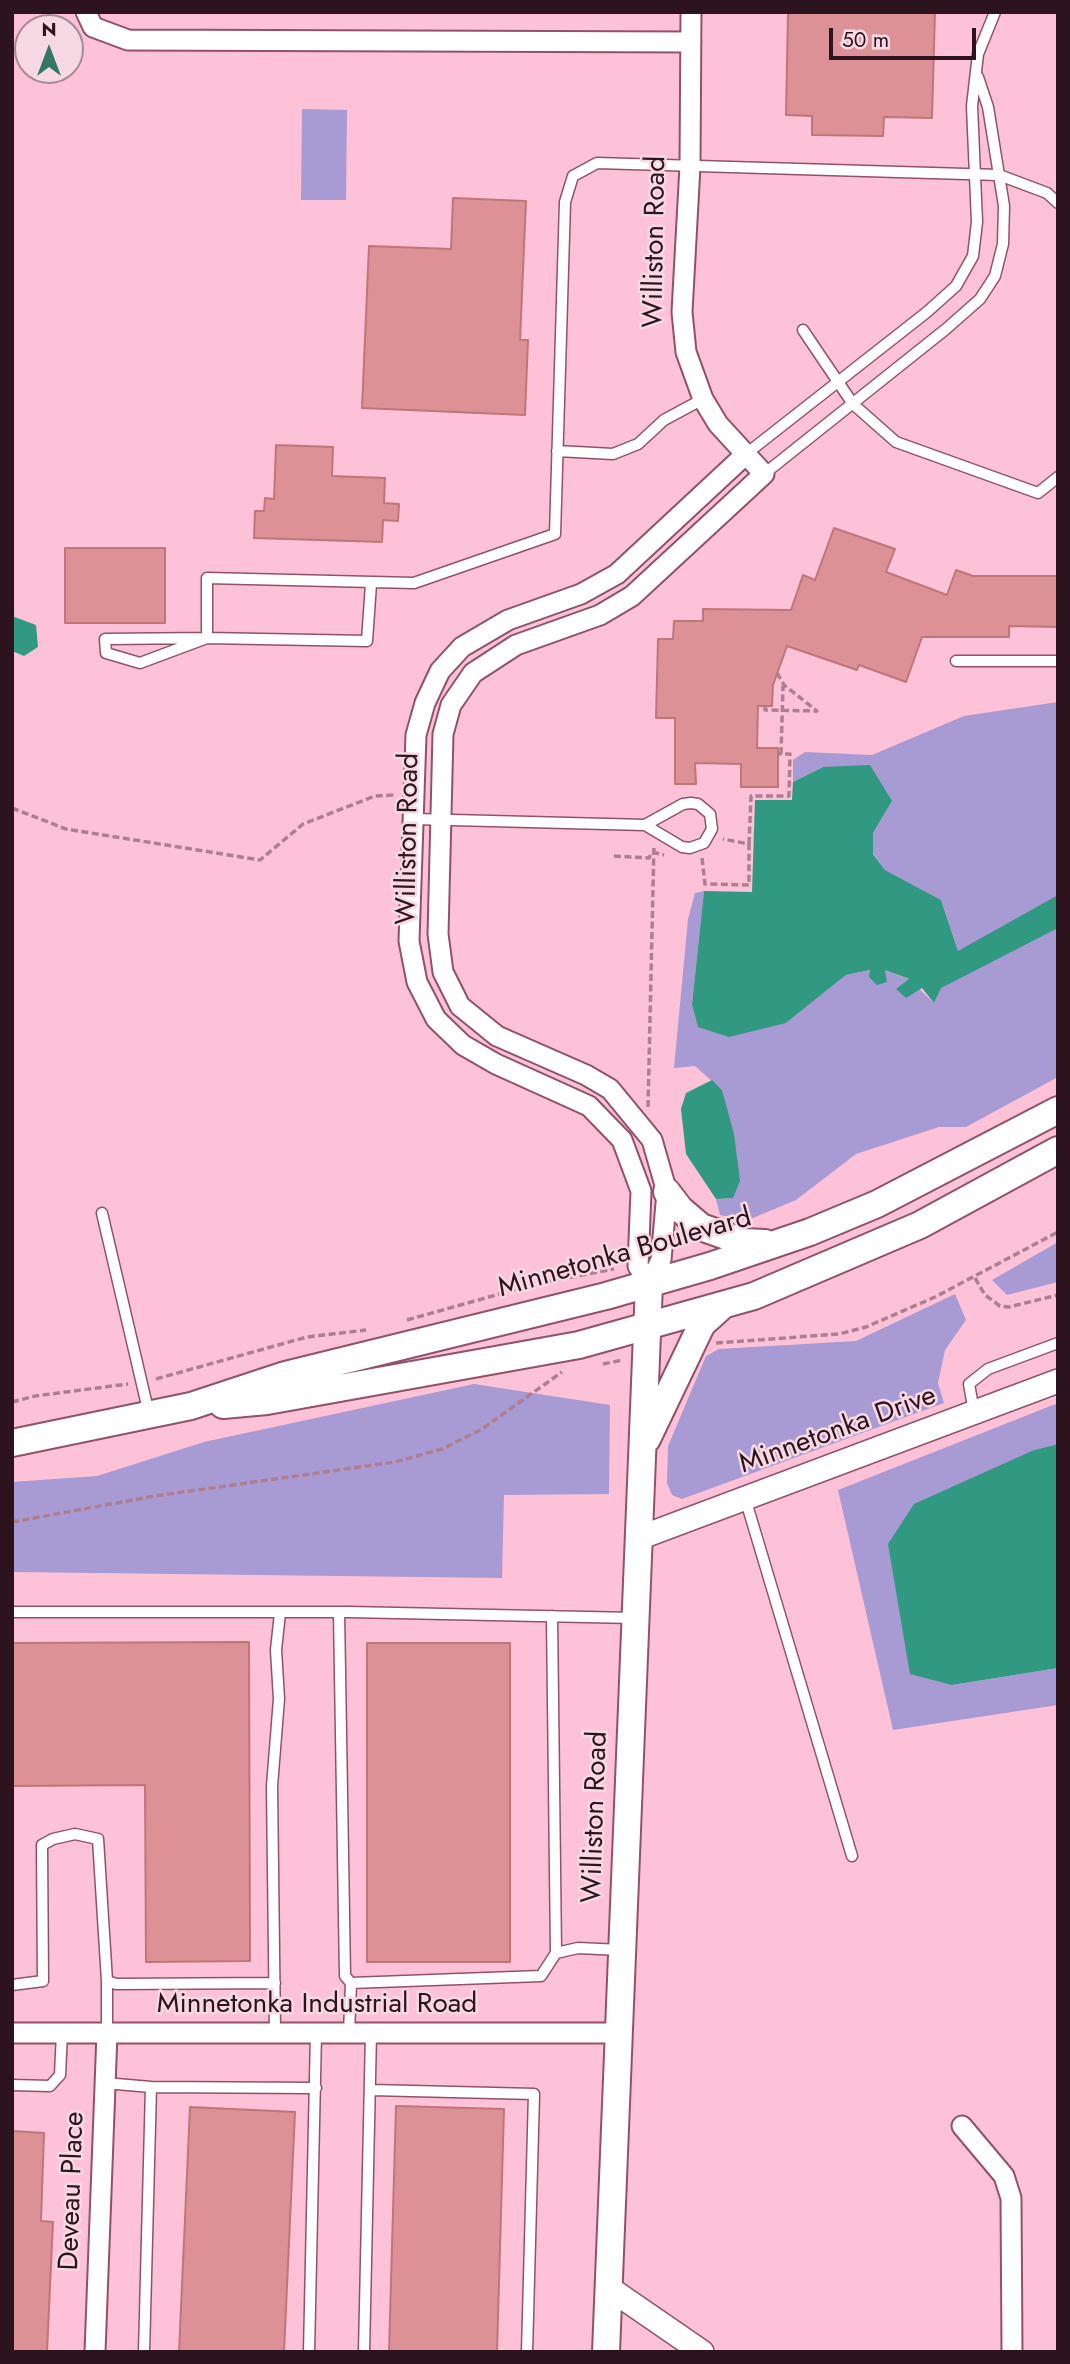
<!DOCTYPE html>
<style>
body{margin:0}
#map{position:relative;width:1070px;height:2364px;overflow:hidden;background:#fdc2d7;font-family:Jost,sans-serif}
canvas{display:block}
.frame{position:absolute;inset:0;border:14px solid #2d131e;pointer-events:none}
.north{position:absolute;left:14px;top:14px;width:70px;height:70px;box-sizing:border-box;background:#f7d9e3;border:2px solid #a68a94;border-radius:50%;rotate:0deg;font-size:19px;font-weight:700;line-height:28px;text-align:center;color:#2d131e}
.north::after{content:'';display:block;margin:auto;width:24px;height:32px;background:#357666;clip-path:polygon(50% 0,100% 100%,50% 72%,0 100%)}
.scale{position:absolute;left:829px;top:28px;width:147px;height:32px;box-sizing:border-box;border:4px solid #2d131e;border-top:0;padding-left:9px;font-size:21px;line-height:24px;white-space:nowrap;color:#2d131e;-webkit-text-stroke:5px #f7d9e3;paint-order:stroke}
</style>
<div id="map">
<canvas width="1070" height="2364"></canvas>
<div class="frame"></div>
<div class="north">N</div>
<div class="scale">50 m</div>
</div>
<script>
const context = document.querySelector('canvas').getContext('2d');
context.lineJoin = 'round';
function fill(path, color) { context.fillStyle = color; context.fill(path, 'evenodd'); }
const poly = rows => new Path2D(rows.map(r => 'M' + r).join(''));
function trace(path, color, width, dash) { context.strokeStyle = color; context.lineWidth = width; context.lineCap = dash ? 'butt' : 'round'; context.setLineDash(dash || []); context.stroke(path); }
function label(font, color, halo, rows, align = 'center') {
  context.font = font + ' Jost,sans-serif'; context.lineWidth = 5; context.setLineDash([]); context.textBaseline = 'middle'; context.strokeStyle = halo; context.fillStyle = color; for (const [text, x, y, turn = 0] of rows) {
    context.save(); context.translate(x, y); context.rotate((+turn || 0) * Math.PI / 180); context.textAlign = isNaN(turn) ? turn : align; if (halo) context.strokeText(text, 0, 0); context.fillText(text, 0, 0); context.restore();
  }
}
fill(poly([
 [302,109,347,110,346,200,301,200],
 [1058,702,1058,1077,966,1127,939,1127,856,1154,796,1200,748,1220,720,1215,716,1199,733,1198,722,1090,695,1066,674,1068,688,919,695,893,704,891,692,1004,786,1023,846,975,871,970,885,970,910,980,934,1003,958,951,941,900,885,870,873,853,873,833,892,801,823,767,793,782,793,760,805,752,872,755,964,716],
 [1058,1242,1058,1282,1007,1295,992,1280],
 [955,1294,966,1320,945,1350,938,1383,944,1403,682,1499,672,1495,667,1483,668,1446,706,1356,719,1349,856,1341],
 [474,1384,610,1405,609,1494,504,1495,502,1578,12,1572,12,1482,97,1476,204,1442],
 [1058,1403,1058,1444,1034,1450,952,1685,1058,1668,1058,1705,893,1730,838,1490]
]), '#a89ad3');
fill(poly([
 [12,616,36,625,38,647,24,656,12,651],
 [870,765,892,801,873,833,873,854,885,870,941,900,958,951,1058,895,1058,928,941,988,934,1003,922,988,906,998,896,989,909,979,885,970,887,982,877,985,869,977,870,970,846,975,786,1023,729,1037,698,1027,692,1004,704,891,752,892,755,800,792,800,793,782,823,767],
 [712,1080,722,1090,734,1134,740,1181,733,1198,716,1199,686,1154,681,1109,686,1093],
 [1058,1444,1058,1668,952,1685,910,1674,888,1544,914,1504,1034,1450]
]), '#319882');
const building = poly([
 [788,12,935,12,932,118,884,117,883,136,812,135,812,116,786,115,788,12],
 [453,198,526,201,520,340,528,340,525,415,362,408,369,246,451,249,453,198],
 [276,445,333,447,332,476,385,478,384,503,399,504,398,521,383,520,382,542,254,538,255,511,264,511,265,498,274,499,276,445],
 [834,528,895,549,886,572,947,595,956,570,973,576,1058,576,1058,627,1009,626,1009,637,922,637,906,682,859,665,857,670,787,646,773,685,772,706,758,706,757,748,778,748,778,787,741,787,741,764,695,763,696,784,675,784,675,718,656,718,658,639,673,639,674,621,703,621,703,609,791,610,803,575,815,580,834,528],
 [65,548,165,548,165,623,65,623,65,548],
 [249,1642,250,1961,146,1962,145,1785,12,1786,12,1643,249,1642],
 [367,1643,510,1643,510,1962,367,1962,367,1643],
 [396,2106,504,2109,497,2352,389,2352,396,2106],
 [190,2107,295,2112,284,2352,179,2352,190,2107],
 [12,2131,44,2133,41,2221,53,2222,47,2352,12,2352,12,2131]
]);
fill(building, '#dc9196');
trace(building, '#be767b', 2);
const service = poly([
 [803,330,853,404,896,442,1038,493,1058,477],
 [557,451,613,454,638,444,664,420,703,399],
 [746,454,927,312,956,286,973,256,977,222,972,106,978,54,995,12],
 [764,474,946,329,980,299,995,276,1003,244,1004,206,988,107,978,77],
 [207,638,207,578,414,583,555,534,565,202,573,176,597,163,999,175,1047,193,1058,203],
 [207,638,140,663,106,653,105,639,207,638,367,641,371,584],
 [956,661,1058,661],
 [414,819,645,825,682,847,690,848,704,843,712,829,710,814,698,804,691,803,683,804,645,825],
 [102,1213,149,1414],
 [974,1412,969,1384,988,1369,1058,1343],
 [745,1498,852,1856],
 [12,1612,349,1612,634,1618],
 [339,1612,345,1976,351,1983,349,2033],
 [556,1953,578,1948,621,1950],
 [351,1983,541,1976,556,1953,552,1616],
 [12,1985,43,1981,42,1845,53,1839,75,1834,98,1839,107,1981,116,1984,275,1983],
 [107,2033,107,1981],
 [275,2033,272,1786,279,1699,276,1650,280,1613],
 [105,2083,151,2087,144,2352],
 [12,2085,50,2086,60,2075,62,2033],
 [151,2087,316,2088],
 [371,2090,534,2094,527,2352],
 [309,2352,316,2033],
 [364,2352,371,2033]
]);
const minor = poly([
 [86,12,93,27,128,40,691,42],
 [649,1284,661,1260,667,1192,652,1140,610,1089,586,1075,497,1036,460,1006,443,972,438,934,443,734,451,705,473,673,516,645,600,615,632,596,764,474,718,424,703,399,686,352,682,312,690,166,691,12],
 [649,1284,638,1266,641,1191,622,1140,589,1106,496,1064,463,1045,436,1019,417,982,409,941,416,735,425,703,440,671,462,647,508,620,581,594,617,574,746,454],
 [12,2033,621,2033],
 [962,2126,1004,2176,1011,2198,1012,2352],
 [95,2352,107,2033]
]);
const tertiary = poly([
 [639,1538,1058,1381],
 [609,2288,702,2352]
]);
const secondary = poly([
 [667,1192,680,1209,701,1227,743,1242,765,1243],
 [223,1405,267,1401,579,1345,754,1296,920,1225,1058,1150],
 [647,1439,702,1324,722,1306],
 [12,1443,191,1406,285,1375,606,1296,710,1266,810,1232,877,1204,1058,1110],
 [606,2352,649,1284]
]);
trace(service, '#91516b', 13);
trace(minor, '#91516b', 23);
trace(tertiary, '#91516b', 26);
trace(secondary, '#91516b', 30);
trace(poly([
 [765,706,765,710,817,711,784,685,777,673],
 [781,754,783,686],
 [12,808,66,829,260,860,303,824,375,796,395,795],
 [749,844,751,796,789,796,790,754,778,754],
 [614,856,649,858,652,852,664,855],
 [702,858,705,884,749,885,749,844,723,839],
 [648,1107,654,845],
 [975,1278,985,1295,1000,1306,1009,1307,1058,1295],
 [407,1320,535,1284,614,1269],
 [716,1343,839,1334,866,1327,935,1297,1058,1232],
 [603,1364,623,1360],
 [156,1379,307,1337,366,1330],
 [12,1402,35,1396,128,1384],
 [12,1522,155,1496,395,1462,442,1449,482,1429,562,1372]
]), '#ae7f91', 3.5, [7, 3.5]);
trace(service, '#fff', 10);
trace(minor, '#fff', 19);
trace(tertiary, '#fff', 23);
trace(secondary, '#fff', 26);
label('28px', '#2d131e', '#f7d9e3', [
 ["Williston Road",656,242,-89],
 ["Williston Road",409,839,-89],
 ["Minnetonka Boulevard",625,1254,-16],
 ["Minnetonka Drive",838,1431,-20],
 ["Williston Road",596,1817,-88],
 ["Minnetonka Industrial Road",317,2005],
 ["Deveau Place",73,2191,-88]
]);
</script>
